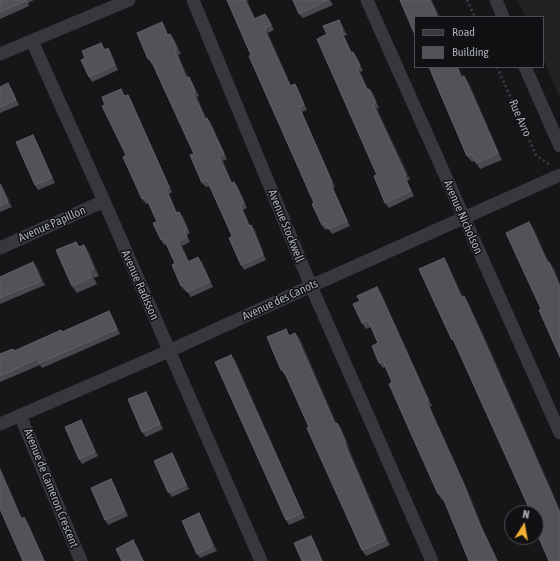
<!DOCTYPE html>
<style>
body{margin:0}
#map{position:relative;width:560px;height:561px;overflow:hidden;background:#161618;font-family:"Asap Condensed",sans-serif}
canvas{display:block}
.legend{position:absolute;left:414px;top:16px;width:130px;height:52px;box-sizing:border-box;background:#111113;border:1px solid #4d4f55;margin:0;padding:5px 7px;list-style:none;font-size:12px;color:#a8adb8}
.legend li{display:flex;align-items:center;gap:8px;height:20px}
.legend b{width:20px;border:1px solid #4d4f55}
.north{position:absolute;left:504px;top:505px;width:40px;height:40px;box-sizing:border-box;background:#111113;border:1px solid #4d4f55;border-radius:50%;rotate:11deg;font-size:11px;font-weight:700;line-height:16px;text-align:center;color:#a8adb8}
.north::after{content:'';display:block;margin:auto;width:14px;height:18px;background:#f2b134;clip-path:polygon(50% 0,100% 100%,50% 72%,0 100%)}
</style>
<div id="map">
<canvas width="560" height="561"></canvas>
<ul class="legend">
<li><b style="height:5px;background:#37383d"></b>Road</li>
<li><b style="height:11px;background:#525359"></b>Building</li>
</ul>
<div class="north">N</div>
</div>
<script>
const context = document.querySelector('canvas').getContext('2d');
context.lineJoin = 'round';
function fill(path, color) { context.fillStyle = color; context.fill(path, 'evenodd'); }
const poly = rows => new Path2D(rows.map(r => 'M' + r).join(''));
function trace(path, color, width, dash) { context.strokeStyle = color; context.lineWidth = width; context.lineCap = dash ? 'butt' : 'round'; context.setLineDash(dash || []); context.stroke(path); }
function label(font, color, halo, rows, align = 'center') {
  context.font = font + ' "Asap Condensed",sans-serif'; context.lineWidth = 3; context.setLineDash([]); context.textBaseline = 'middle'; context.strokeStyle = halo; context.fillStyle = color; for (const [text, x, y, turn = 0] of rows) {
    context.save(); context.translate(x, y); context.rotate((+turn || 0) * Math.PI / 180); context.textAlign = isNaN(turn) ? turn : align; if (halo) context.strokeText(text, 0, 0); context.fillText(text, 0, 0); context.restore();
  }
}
fill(poly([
 [518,0,560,0,560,98,543,58,543,17,525,17]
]), '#222225');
trace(poly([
 [467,0,475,17],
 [497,67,536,155,550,165]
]), '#3d3f44', 2.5, [2, 3]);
trace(poly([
 [193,0,311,286,432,561],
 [367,0,560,433],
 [496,0,503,17],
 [32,41,104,201,261,561],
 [0,54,129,0],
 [525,67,560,146],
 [0,248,104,201],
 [20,415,81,561],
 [0,424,169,351,311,286,560,175]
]), '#37383d', 13);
fill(poly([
 [0,0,34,0,28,3,29,6,0,19],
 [227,0,249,0,247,1,255,18,269,19,274,30,268,33,270,38,291,86,295,84,298,89,307,110,302,112,335,187,333,188,350,226,332,234,328,228,325,230,322,225,314,203],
 [330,0,333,5,303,18,299,14],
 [339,20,342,25,347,35,344,36,352,53,357,57,363,71,360,72,368,89,369,89,373,93,379,108,377,109,410,179,407,181,414,196,389,208,385,203,377,175,327,34],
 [162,22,165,27,168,35,170,34,174,39,181,54,178,55,188,77,189,77,192,82,199,96,197,97,206,119,207,118,211,123,227,159,223,161,232,183,234,182,238,187,247,208,243,210,250,226,255,230,266,260,244,270,241,265,232,236,210,186,206,187,202,183,194,154,153,63,152,64,148,59],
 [101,43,105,49,111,53,118,70,92,82,89,77,85,58],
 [429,67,458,67,463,77,469,83,502,160,480,169,475,161,472,162,467,156],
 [0,87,11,88,19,105,0,113],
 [124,94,125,96,131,100,172,192,169,194,177,213,179,212,183,217,190,233,187,235,190,242,182,246,189,261,202,262,213,287,191,297,186,290,185,291,181,286,175,263,166,244,164,245,161,240,157,222,149,203,146,204,142,199,126,155,105,105],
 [33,135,36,140,55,183,38,190,35,185],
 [0,184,4,189,12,207,0,212],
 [76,242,80,247,89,252,99,276,94,278,97,284,77,293,72,286],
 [37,267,45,285,0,304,0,277],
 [377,287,381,293,432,406,430,407,467,489,483,529,443,500,442,500,438,494,392,382,385,367,383,368,379,363,378,343,371,327,366,329,362,323,360,301],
 [112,316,120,334,42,368,40,365,0,382,0,354,13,349,15,351,62,332],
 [295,333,300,339,336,423,337,423,341,428,349,447,348,447,390,545,366,556,362,550,286,375,285,375,281,370,290,336],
 [231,355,235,360,305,518,289,525,286,520],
 [146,392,149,397,163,429,146,437,142,432],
 [81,420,84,425,98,456,82,464,79,459],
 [172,453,175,458,189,489,172,497,168,492],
 [111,479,114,484,128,516,108,525,105,520],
 [199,513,202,518,217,551,200,558,197,554]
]), '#47494d');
fill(poly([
 [245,0,246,0,257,24,254,19],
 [430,0,432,0,440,17,438,17,437,15],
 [265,14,269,19,274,30,271,25],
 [339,20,342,25,347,35,343,30],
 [162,22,165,27,171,40,167,35],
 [265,28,268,33,270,38,294,91,290,86,266,33],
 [341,31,344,36,354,58,351,53],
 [170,34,174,39,181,54,177,49],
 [108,48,111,53,118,70,115,65],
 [175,50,178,55,190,83,186,78],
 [353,52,357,57,363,71,360,66],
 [457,67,458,67,466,84,461,78],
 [357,68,360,72,370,94,367,90],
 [464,76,469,83,502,160,498,153],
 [189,77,192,82,199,96,195,91],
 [8,83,11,88,19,105,16,100],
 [295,84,298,89,307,110,304,105],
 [369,89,373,93,379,108,376,103],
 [193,92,197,97,209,124,205,119],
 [128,95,131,100,172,192,169,187],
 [373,104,377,109,410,179,406,175],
 [299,107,302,112,335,187,332,182],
 [207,118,211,123,227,159,224,154],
 [33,135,36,140,55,183,52,178],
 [219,156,223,161,235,188,231,183],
 [404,176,407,181,414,196,411,191],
 [234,182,238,187,247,208,244,203],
 [330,183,333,188,350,226,347,221],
 [0,184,4,189,12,207,8,202],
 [166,189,169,194,180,218,176,213],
 [240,205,243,210,253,231,249,226],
 [179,212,183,217,190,233,187,229],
 [529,222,534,229,552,269,547,262],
 [251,225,255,230,266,260,263,255],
 [184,230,187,235,190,242,187,237],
 [178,241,182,246,191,266,188,262],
 [84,245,89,252,99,276,94,269],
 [198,257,202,262,213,287,210,282],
 [444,258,448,264,466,303,461,297],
 [33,262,37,267,45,285,41,281],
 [549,262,554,268,560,283,560,287],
 [89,271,94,278,97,284,92,277],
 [377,287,381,293,432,406,428,400],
 [464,296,468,302,487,342,560,509,560,513],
 [109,311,112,316,120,334,117,329],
 [295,333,300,339,339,429,335,424],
 [231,355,235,360,305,518,302,513],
 [146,392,149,397,163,429,160,424],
 [426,401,430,407,467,489,483,529,498,561,497,561,479,523],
 [81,420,84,425,98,456,95,452],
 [337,423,341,428,349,447,345,441],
 [344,442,348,447,390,545,386,540],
 [172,453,175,458,189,489,186,485],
 [0,467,25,524,21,519,0,470],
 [111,479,114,484,128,516,125,511],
 [199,513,202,518,217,551,213,546],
 [24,517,28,522,45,561,44,561],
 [311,536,314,540,323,561,322,561],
 [133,540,137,546,144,561,143,561]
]), '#2f3033');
const building = poly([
 [0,0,26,0,26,1,0,12,0,0],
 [227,0,245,0,254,19,265,14,271,25,265,28,266,33,290,86,295,84,304,105,299,107,332,182,330,183,347,221,328,229,326,223,322,225,312,204,314,203,249,56,251,55,227,0],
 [293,0,329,0,299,14,293,0],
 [400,0,430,0,437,15,434,17,415,17,415,35,400,0],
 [339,20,343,30,341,31,351,53,353,52,360,66,357,68,367,90,369,89,376,103,373,104,406,175,404,176,411,191,385,203,374,176,377,175,317,39,327,34,323,26,339,20],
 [162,22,167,35,170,34,177,49,175,50,186,78,189,77,195,91,193,92,205,119,207,118,224,154,219,156,231,183,234,182,244,203,240,205,249,226,251,225,263,255,241,265,229,238,232,236,207,180,202,183,190,155,194,154,150,58,148,59,137,33,162,22],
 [101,43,104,50,108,48,115,65,89,77,81,60,85,58,82,51,101,43],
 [429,67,457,67,461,78,464,76,498,153,476,163,472,154,467,156,429,67],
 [8,83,16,100,0,107,0,87,8,83],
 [121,89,124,96,128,95,169,187,166,189,176,213,179,212,187,229,184,230,187,237,178,241,188,262,198,257,210,282,187,292,184,285,181,286,172,265,175,263,164,239,161,240,153,223,157,222,146,197,142,199,123,157,126,155,102,106,105,105,102,97,121,89],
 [33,135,52,178,35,185,16,142,33,135],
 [0,184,8,202,0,206,0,184],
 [529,222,547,262,549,262,560,287,560,357,539,310,541,309,506,233,529,222],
 [76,242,79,247,84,245,94,269,89,271,92,277,72,286,56,250,76,242],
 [444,258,461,297,464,296,482,336,560,513,560,561,549,561,536,531,536,513,528,513,527,511,530,510,453,339,452,340,419,269,444,258],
 [33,262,41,281,0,298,0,277,33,262],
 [377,287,428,400,426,401,463,483,479,523,497,561,469,561,441,493,438,494,389,384,392,382,383,361,379,363,372,346,378,343,368,320,362,323,353,304,360,301,357,296,377,287],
 [109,311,117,329,39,363,37,359,0,376,0,354,13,349,14,351,61,330,62,332,109,311],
 [286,329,289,336,295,333,335,424,337,423,345,441,344,442,386,540,362,550,307,428,309,427,283,369,281,370,267,337,286,329],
 [231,355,302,513,286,520,215,362,231,355],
 [146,392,160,424,142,432,128,399,146,392],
 [81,420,95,452,79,459,65,427,81,420],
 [172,453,186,485,168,492,154,461,172,453],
 [0,470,21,519,24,517,44,561,23,561,0,509,0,470],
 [111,479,125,511,105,520,91,488,111,479],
 [199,513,213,546,197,554,182,521,199,513],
 [311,536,322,561,302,561,294,543,311,536],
 [133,540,143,561,122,561,116,549,133,540]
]);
fill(building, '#525359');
trace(building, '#5f6168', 1);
label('12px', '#a8adb8', '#111113', [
 ["Rue Avro",520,118,66],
 ["Avenue Nicholson",463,217,66],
 ["Avenue Papillon",52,224,-24],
 ["Avenue Stockwell",286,226,68],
 ["Avenue Radisson",140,285,66],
 ["Avenue des Canots",280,300,-25],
 ["Avenue de Cameron Crescent",51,488,68]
]);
</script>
